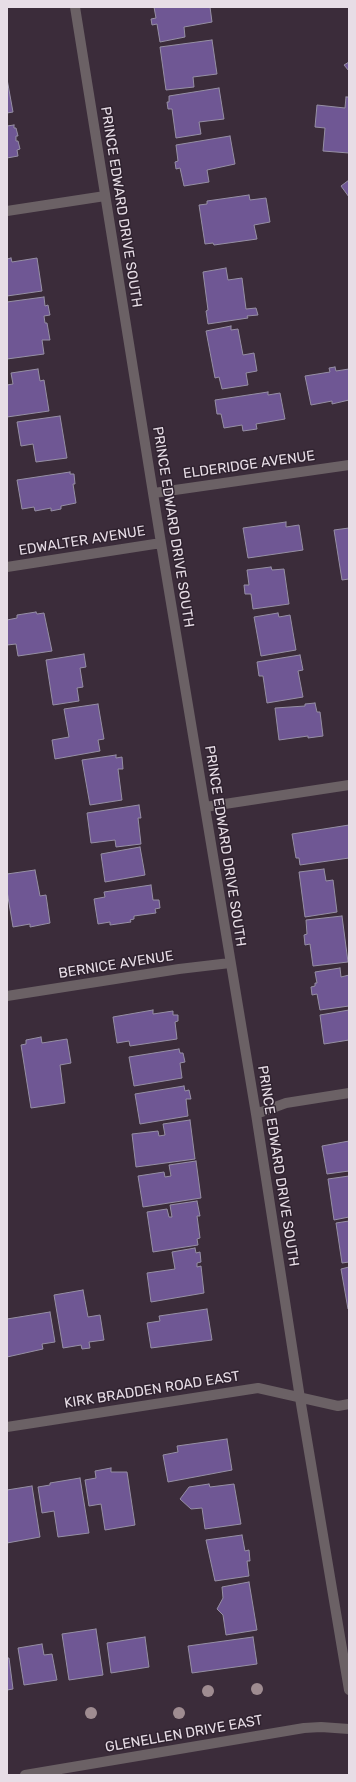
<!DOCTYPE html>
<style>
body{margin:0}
#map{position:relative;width:356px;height:1782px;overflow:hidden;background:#3b2c3a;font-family:Rubik,sans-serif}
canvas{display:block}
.frame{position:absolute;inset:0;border:8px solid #e7dde6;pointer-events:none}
</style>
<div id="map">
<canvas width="356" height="1782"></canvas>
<div class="frame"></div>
</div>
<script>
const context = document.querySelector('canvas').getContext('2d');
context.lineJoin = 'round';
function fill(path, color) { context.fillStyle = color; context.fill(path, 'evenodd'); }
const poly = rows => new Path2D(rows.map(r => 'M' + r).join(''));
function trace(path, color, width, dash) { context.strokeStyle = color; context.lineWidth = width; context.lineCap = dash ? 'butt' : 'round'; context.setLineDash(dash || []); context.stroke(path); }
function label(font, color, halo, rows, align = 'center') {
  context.font = font + ' Rubik,sans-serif'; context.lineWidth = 3; context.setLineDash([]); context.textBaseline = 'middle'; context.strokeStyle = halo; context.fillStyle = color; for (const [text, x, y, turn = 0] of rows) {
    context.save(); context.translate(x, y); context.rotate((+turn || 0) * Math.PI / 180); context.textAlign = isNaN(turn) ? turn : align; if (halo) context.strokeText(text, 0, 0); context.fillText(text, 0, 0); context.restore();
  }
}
const building = poly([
 [154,7,210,7,212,22,184,27,185,37,160,42,157,24,152,25,151,19,156,18,154,7],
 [212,40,217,74,193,77,194,87,166,90,160,47,212,40],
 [349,62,349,71,344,65,349,62],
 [7,79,13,112,7,113,7,79],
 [219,88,224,119,199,122,201,134,176,138,172,109,168,109,167,102,169,102,169,96,219,88],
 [346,97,349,97,349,153,323,151,325,128,315,127,317,105,345,108,346,97],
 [14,125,14,128,16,128,18,136,16,136,16,141,18,141,20,149,17,150,18,156,7,158,7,126,14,125],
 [230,136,235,164,207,170,209,182,184,186,180,168,176,169,175,162,178,161,176,145,230,136],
 [349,180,349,197,341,186,349,180],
 [249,195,250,200,266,198,270,222,254,225,257,239,214,245,213,243,205,244,199,205,207,204,207,201,249,195],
 [11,258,12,262,37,258,42,291,7,296,7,259,11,258],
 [226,268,228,280,242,278,246,309,256,308,258,315,247,316,248,318,208,324,206,311,208,310,203,272,226,268],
 [44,297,45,306,48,305,50,315,44,316,45,323,47,323,50,340,42,340,44,354,7,359,7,302,44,297],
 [231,326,231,330,238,329,243,355,254,353,257,371,246,373,248,385,222,389,219,377,215,378,206,331,231,326],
 [335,367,336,371,349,369,349,400,332,404,332,401,311,405,305,376,330,372,329,368,335,367],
 [38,369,40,381,44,380,49,411,7,417,7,385,13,384,11,373,38,369],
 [268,392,268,395,280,393,285,419,256,424,257,429,243,431,242,425,224,428,221,414,217,414,215,400,268,392],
 [60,416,67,458,36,462,33,444,21,446,17,422,60,416],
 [70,472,70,474,74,474,75,484,73,484,76,503,61,506,61,509,51,511,51,508,35,511,34,507,22,509,17,480,70,472],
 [286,522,286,527,299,525,303,550,248,558,243,528,286,522],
 [349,528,349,579,342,580,334,530,349,528],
 [271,567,272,570,284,569,289,604,253,609,251,594,245,594,244,585,249,585,247,570,271,567],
 [36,612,37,614,44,613,52,651,18,656,16,644,7,645,7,620,17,618,17,615,36,612],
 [278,613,279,617,290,615,296,650,261,656,254,617,278,613],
 [84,654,86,667,80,668,83,687,77,688,79,701,53,705,46,660,84,654],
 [300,655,303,670,298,671,303,697,267,703,263,676,259,676,257,662,300,655],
 [315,703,317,712,320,712,323,736,308,738,308,736,279,740,275,708,305,706,305,704,315,703],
 [98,704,104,739,98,740,100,751,55,759,52,740,69,737,64,709,98,704],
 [116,755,116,758,122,757,123,769,118,769,122,800,90,805,82,760,116,755],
 [139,805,141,818,138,818,141,844,116,847,115,840,91,843,87,813,139,805],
 [349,825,349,858,300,865,299,858,296,858,292,834,349,825],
 [140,847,145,875,105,882,101,854,140,847],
 [324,869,326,881,333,880,337,912,305,917,299,872,324,869],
 [35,870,40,896,46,895,50,923,30,927,30,924,13,927,7,891,7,874,35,870],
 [151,885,153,900,159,900,160,908,155,909,156,913,134,916,134,919,130,920,131,922,110,925,110,922,98,924,94,899,105,897,104,892,151,885],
 [342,916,348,962,313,966,310,944,305,945,304,935,307,934,306,920,342,916],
 [340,968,341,977,349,975,349,1006,320,1010,317,994,312,995,311,987,315,986,315,983,317,983,315,972,340,968],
 [153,1010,153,1014,173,1011,173,1015,178,1015,178,1021,175,1022,177,1039,130,1046,129,1041,117,1043,113,1017,153,1010],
 [349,1010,349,1040,324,1044,320,1015,349,1010],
 [41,1037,42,1043,67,1039,71,1063,60,1065,65,1103,31,1108,21,1045,26,1044,26,1040,41,1037],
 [179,1049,180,1053,183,1053,185,1062,180,1063,182,1078,134,1086,129,1057,179,1049],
 [184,1086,185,1091,189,1090,191,1099,186,1099,188,1116,140,1124,135,1094,184,1086],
 [190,1120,195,1159,136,1167,132,1134,158,1131,159,1136,165,1135,163,1124,190,1120],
 [349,1141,349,1171,327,1174,322,1146,349,1141],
 [196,1161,201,1198,143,1207,138,1176,164,1172,165,1177,171,1176,169,1165,196,1161],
 [349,1176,349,1217,334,1220,328,1179,349,1176],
 [197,1201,200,1216,197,1216,200,1238,197,1239,198,1245,153,1252,147,1212,167,1209,169,1217,172,1217,170,1205,197,1201],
 [349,1221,349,1262,342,1263,336,1223,349,1221],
 [195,1248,196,1253,200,1252,201,1262,197,1263,197,1267,201,1266,204,1293,151,1302,147,1273,175,1269,172,1252,195,1248],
 [349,1267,349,1309,348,1309,341,1269,349,1267],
 [83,1290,88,1317,100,1315,104,1340,89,1342,90,1348,82,1349,81,1345,63,1348,54,1295,83,1290],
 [207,1309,212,1340,151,1348,147,1323,160,1321,159,1316,207,1309],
 [50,1312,55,1342,42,1344,43,1349,7,1357,7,1319,50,1312],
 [227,1439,232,1470,168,1482,163,1455,178,1452,177,1446,227,1439],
 [111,1468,111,1472,127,1472,135,1525,105,1530,101,1504,89,1506,85,1480,96,1478,95,1471,111,1468],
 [80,1478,89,1533,58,1537,54,1511,42,1513,38,1487,50,1485,50,1483,80,1478],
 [209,1484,210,1487,234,1484,241,1524,205,1529,202,1508,191,1509,180,1499,189,1487,209,1484],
 [32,1486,40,1537,7,1543,7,1490,32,1486],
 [242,1535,245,1551,249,1550,250,1561,247,1561,249,1576,215,1581,206,1540,242,1535],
 [249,1582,257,1630,226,1635,223,1615,217,1609,223,1598,222,1587,249,1582],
 [96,1629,103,1675,69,1680,62,1634,96,1629],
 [145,1637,149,1667,111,1673,107,1643,145,1637],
 [253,1637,257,1664,192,1673,188,1646,253,1637],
 [42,1644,44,1655,52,1654,57,1680,24,1685,18,1648,42,1644],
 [7,1658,9,1658,13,1689,7,1690,7,1658]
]);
fill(building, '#6f5794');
trace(building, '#968fa4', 1);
trace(poly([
 [75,7,161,543,256,1114,300,1398,349,1690],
 [7,211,105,196],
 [154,493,349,465],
 [7,567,161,543],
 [205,807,349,785],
 [7,996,179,969,230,963],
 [256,1114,286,1103,349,1093],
 [7,1427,258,1388,338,1406,349,1404],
 [25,1775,304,1728,321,1727,349,1729]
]), '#6b6165', 10);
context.fillStyle = '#9f8c91';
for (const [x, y] of [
 [257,1689],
 [208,1691],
 [91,1713],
 [179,1713]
]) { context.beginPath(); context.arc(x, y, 6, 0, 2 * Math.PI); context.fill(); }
label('14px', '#e7dde6', '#302330', [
 ["PRINCE EDWARD DRIVE SOUTH",121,207,81],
 ["ELDERIDGE AVENUE",249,465,-8],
 ["PRINCE EDWARD DRIVE SOUTH",173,527,81],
 ["EDWALTER AVENUE",82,541,-9],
 ["PRINCE EDWARD DRIVE SOUTH",225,846,81],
 ["BERNICE AVENUE",116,965,-9],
 ["PRINCE EDWARD DRIVE SOUTH",278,1166,81],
 ["KIRK BRADDEN ROAD EAST",152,1390,-9],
 ["GLENELLEN DRIVE EAST",184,1734,-10]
]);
</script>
